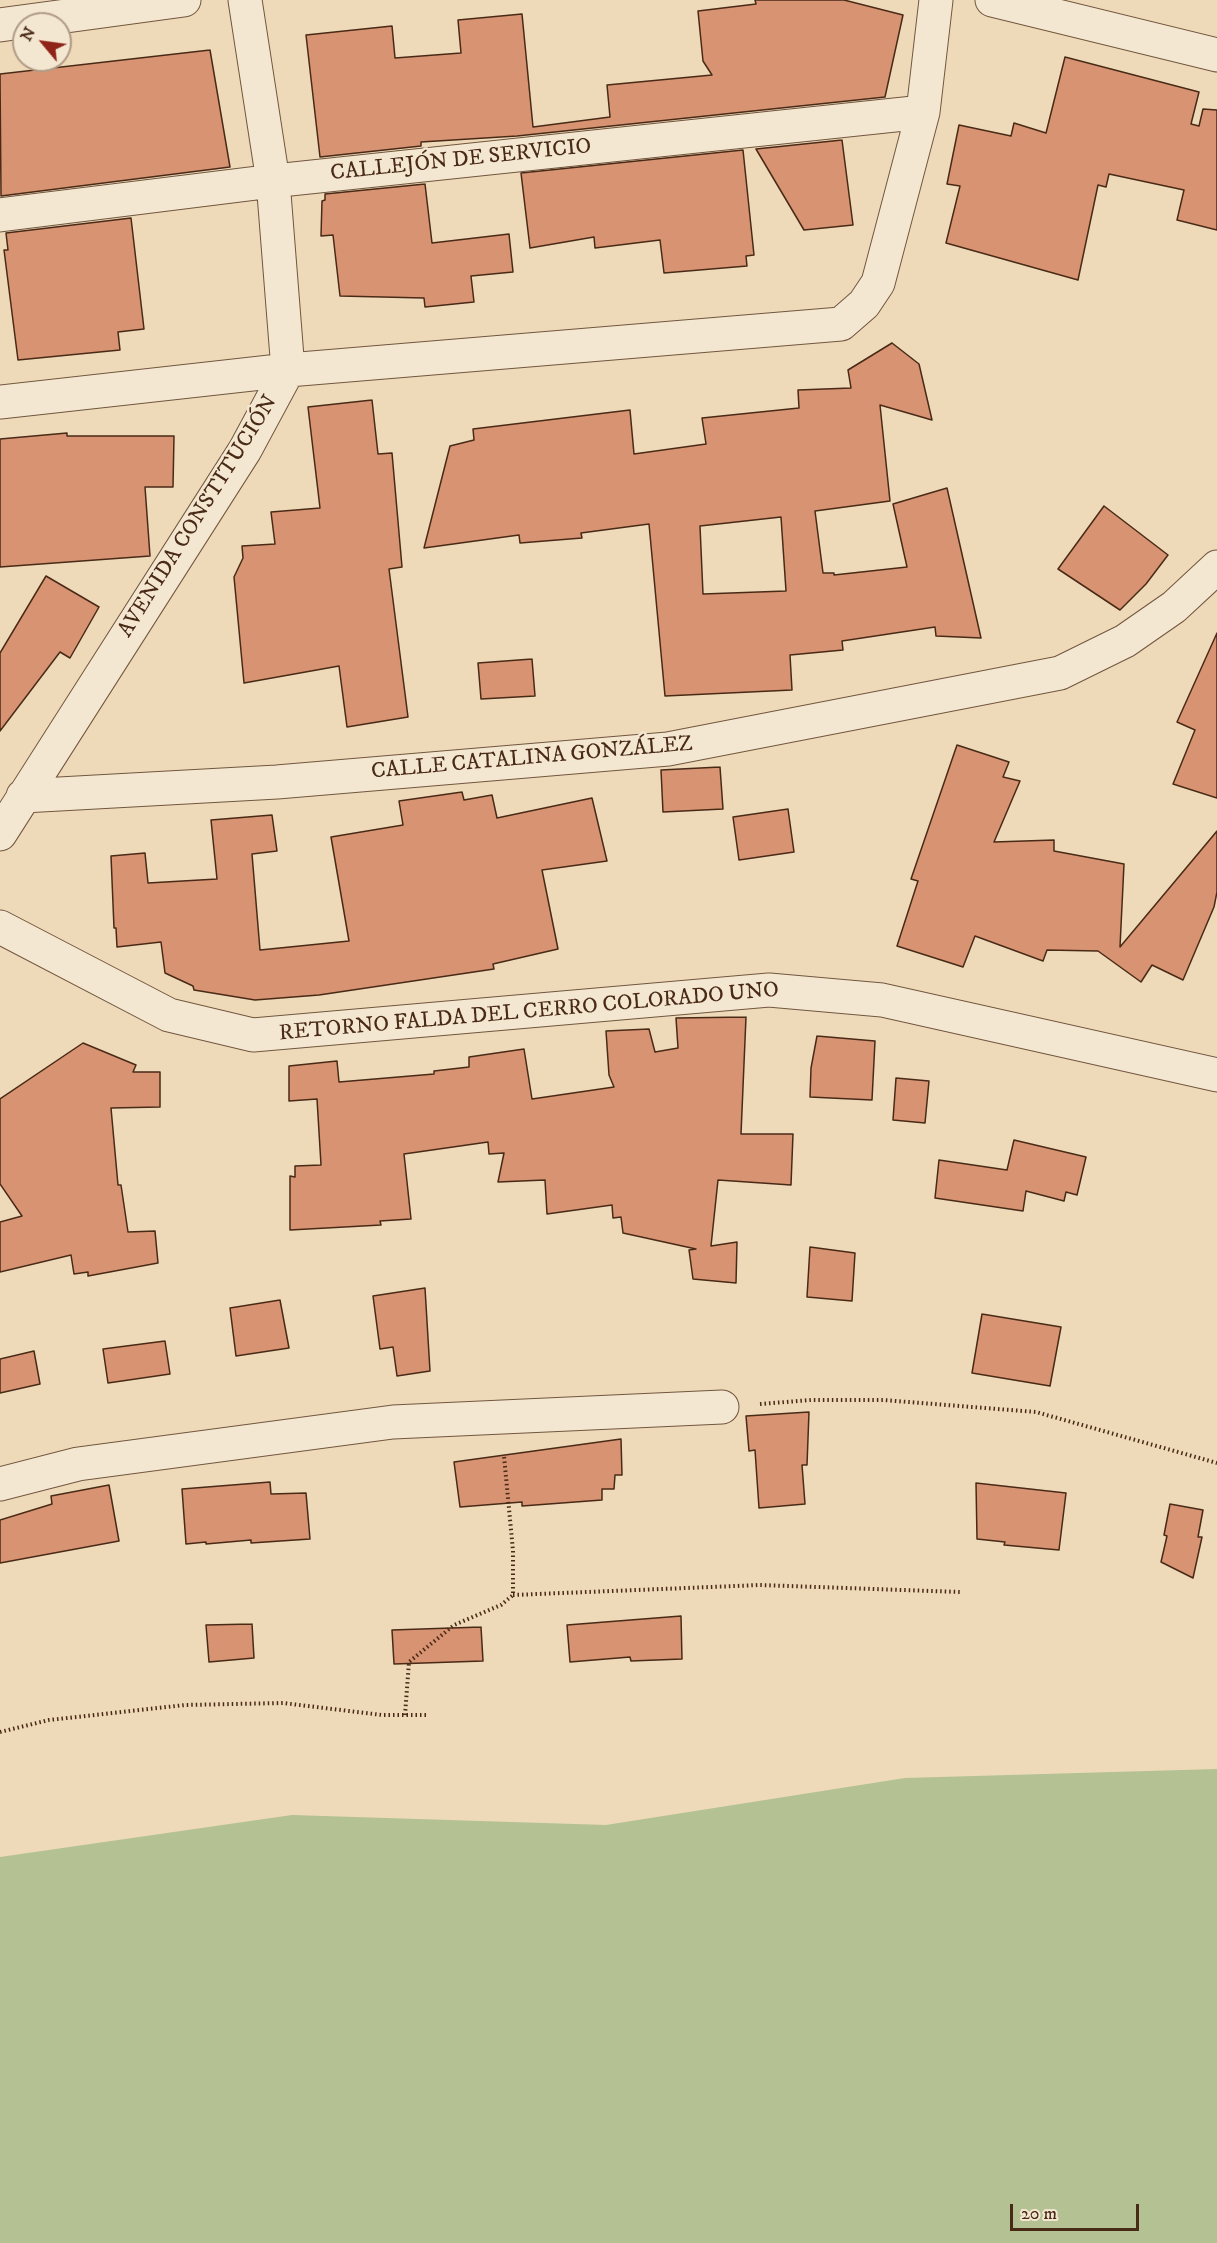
<!DOCTYPE html>
<meta charset="utf-8">
<style>
body{margin:0}
#map{position:relative;width:1217px;height:2243px;overflow:hidden;background:#eedab8;font-family:"IM FELL DW Pica",serif}
canvas{display:block}
.north{position:absolute;left:12px;top:12px;width:60px;height:60px;box-sizing:border-box;background:#f4e7d1;border:2px solid #b09b87;border-radius:50%;rotate:299deg;font-size:16px;font-weight:700;line-height:24px;text-align:center;color:#492a17}
.north::after{content:'';display:block;margin:auto;width:21px;height:27px;background:#8f2418;clip-path:polygon(50% 0,100% 100%,50% 72%,0 100%)}
.scale{position:absolute;left:1010px;top:2204px;width:129px;height:27px;box-sizing:border-box;border:3px solid #492a17;border-top:0;padding-left:8px;font-size:18px;line-height:21px;white-space:nowrap;color:#492a17;-webkit-text-stroke:4px #f4e7d1;paint-order:stroke}
</style>
<div id="map">
<canvas width="1217" height="2243"></canvas>
<div class="north">N</div>
<div class="scale">20 m</div>
</div>
<script>
const context = document.querySelector('canvas').getContext('2d');
context.lineJoin = 'round';
function fill(path, color) { context.fillStyle = color; context.fill(path, 'evenodd'); }
const poly = rows => new Path2D(rows.map(r => 'M' + r).join(''));
function trace(path, color, width, dash) { context.strokeStyle = color; context.lineWidth = width; context.lineCap = dash ? 'butt' : 'round'; context.setLineDash(dash || []); context.stroke(path); }
function label(font, color, halo, rows, align = 'center') {
  context.font = font + ' "IM FELL DW Pica",serif'; context.lineWidth = 5; context.setLineDash([]); context.textBaseline = 'middle'; context.strokeStyle = halo; context.fillStyle = color; for (const [text, x, y, turn = 0] of rows) {
    context.save(); context.translate(x, y); context.rotate((+turn || 0) * Math.PI / 180); context.textAlign = isNaN(turn) ? turn : align; if (halo) context.strokeText(text, 0, 0); context.fillText(text, 0, 0); context.restore();
  }
}
fill(poly([
 [1217,1769,1217,2243,0,2243,0,1857,292,1815,606,1825,905,1778]
]), '#b3c193');
const building = poly([
 [755,0,844,0,903,15,885,97,517,136,421,142,421,146,320,157,306,35,392,26,395,58,461,53,458,20,522,14,533,127,610,117,607,85,712,75,703,61,698,11,756,4,755,0],
 [210,50,230,167,1,196,0,74,210,50],
 [1065,57,1199,92,1191,124,1199,126,1203,109,1217,110,1217,230,1177,220,1184,190,1109,174,1106,187,1098,185,1078,280,946,243,960,186,947,184,959,125,1011,136,1014,123,1046,133,1065,57],
 [842,140,853,225,804,230,756,149,842,140],
 [743,150,754,255,746,256,747,266,664,273,660,240,595,248,594,237,530,248,521,173,743,150],
 [425,184,432,243,509,234,513,272,471,276,474,302,425,307,424,298,340,296,333,235,321,236,322,201,325,200,325,194,425,184],
 [131,218,144,329,118,332,120,350,18,360,4,250,8,250,6,233,131,218],
 [892,343,919,364,932,420,880,405,890,501,815,511,823,573,834,573,834,575,907,567,893,504,947,488,981,638,936,636,935,627,842,641,843,650,790,655,792,690,665,696,649,524,581,533,582,538,520,543,519,535,424,548,450,446,474,440,473,429,630,410,634,454,706,444,702,418,799,408,798,390,851,388,848,370,892,343],
 [781,517,786,591,703,594,700,526,781,517],
 [372,400,378,454,392,453,402,567,389,569,408,717,347,727,339,666,244,683,234,577,243,558,242,546,275,544,271,512,320,508,308,407,372,400],
 [67,433,67,436,174,436,173,487,145,487,150,556,0,567,0,439,67,433],
 [1104,506,1168,555,1146,584,1120,610,1058,569,1104,506],
 [46,576,99,607,70,658,60,652,0,731,0,653,46,576],
 [1217,633,1217,798,1173,784,1195,730,1177,722,1217,633],
 [532,659,535,696,481,699,478,663,532,659],
 [957,745,1009,762,1003,777,1020,781,994,842,1054,840,1054,851,1124,864,1120,947,1217,831,1217,892,1214,907,1183,980,1152,965,1141,982,1098,951,1047,950,1043,961,975,936,963,967,897,946,918,881,911,879,957,745],
 [720,767,723,809,663,812,661,770,720,767],
 [462,792,464,800,492,795,497,818,592,798,607,861,542,870,558,949,493,964,494,969,319,995,255,1000,194,990,193,986,165,973,161,942,117,947,116,928,114,928,111,856,145,853,148,883,217,879,211,820,272,815,277,851,252,854,260,950,349,941,331,837,403,825,399,801,462,792],
 [788,809,794,852,739,860,733,817,788,809],
 [746,1017,741,1134,793,1134,791,1185,718,1180,711,1246,737,1242,736,1283,693,1279,689,1250,696,1249,623,1233,621,1217,613,1218,612,1205,547,1214,545,1180,498,1182,504,1153,489,1154,488,1142,404,1154,411,1219,380,1221,381,1225,290,1230,290,1176,295,1177,295,1166,321,1165,317,1099,289,1101,289,1066,337,1061,339,1082,434,1074,434,1071,469,1067,469,1057,524,1049,532,1099,614,1087,609,1075,606,1031,649,1029,655,1052,678,1048,676,1018,746,1017],
 [817,1036,875,1041,872,1100,810,1097,811,1068,817,1036],
 [83,1043,136,1065,133,1072,160,1072,160,1107,111,1108,118,1185,121,1185,128,1232,155,1231,158,1263,88,1276,88,1272,74,1274,71,1255,0,1272,0,1222,22,1216,0,1184,0,1099,83,1043],
 [896,1078,929,1081,925,1123,893,1120,896,1078],
 [1014,1140,1086,1157,1077,1195,1066,1192,1064,1201,1026,1191,1023,1211,935,1198,939,1160,1007,1170,1014,1140],
 [810,1247,855,1253,852,1301,807,1297,810,1247],
 [425,1288,430,1371,397,1376,393,1347,380,1349,373,1296,425,1288],
 [280,1300,289,1348,236,1356,230,1308,280,1300],
 [982,1314,1061,1327,1050,1386,972,1373,982,1314],
 [165,1341,170,1374,108,1383,103,1349,165,1341],
 [34,1351,40,1384,0,1393,0,1359,34,1351],
 [809,1412,807,1465,802,1465,805,1504,759,1508,755,1450,749,1451,746,1416,809,1412],
 [621,1439,622,1475,615,1475,614,1489,602,1489,602,1500,522,1506,522,1502,460,1507,454,1462,621,1439],
 [270,1482,271,1494,306,1493,310,1539,251,1543,251,1540,206,1544,206,1542,186,1544,182,1489,270,1482],
 [976,1483,1066,1493,1059,1550,1004,1545,1005,1542,977,1539,976,1483],
 [109,1485,119,1541,0,1563,0,1520,52,1504,51,1496,109,1485],
 [1170,1504,1203,1510,1198,1537,1202,1537,1193,1578,1161,1562,1167,1536,1164,1535,1170,1504],
 [681,1616,682,1659,631,1661,630,1657,570,1662,567,1625,681,1616],
 [252,1624,254,1658,209,1662,206,1625,252,1624],
 [481,1627,483,1661,394,1664,392,1630,481,1627]
]);
fill(building, '#d79372');
trace(building, '#492a17', 1.5);
const minor = poly([
 [992,0,1217,55],
 [0,25,184,0],
 [0,215,273,181,923,112],
 [0,402,288,370,841,324,864,304,878,283,923,112,936,0],
 [23,796,277,782,668,749,1060,673,1125,641,1174,607,1217,567],
 [0,834,245,450,288,370,273,181,245,0],
 [0,927,169,1015,253,1035,769,990,882,1000,1217,1075],
 [0,1484,78,1464,393,1422,722,1407]
]);
trace(minor, '#72563f', 35);
trace(poly([
 [760,1404,811,1400,883,1400,1036,1412,1217,1463],
 [513,1595,760,1585,960,1592],
 [405,1715,409,1662,454,1625,501,1605,513,1595,513,1551,504,1456],
 [0,1732,49,1720,185,1705,283,1703,382,1715,427,1715]
]), '#492a17', 4, [1.5, 3]);
trace(minor, '#f4e7d1', 33);
label('22px', '#492a17', '#f4e7d1', [
 ["CALLEJÓN DE SERVICIO",461,161,-6],
 ["AVENIDA CONSTITUCIÓN",199,517,-58],
 ["CALLE CATALINA GONZÁLEZ",532,759,-5],
 ["RETORNO FALDA DEL CERRO COLORADO UNO",529,1013,-5]
]);
</script>
